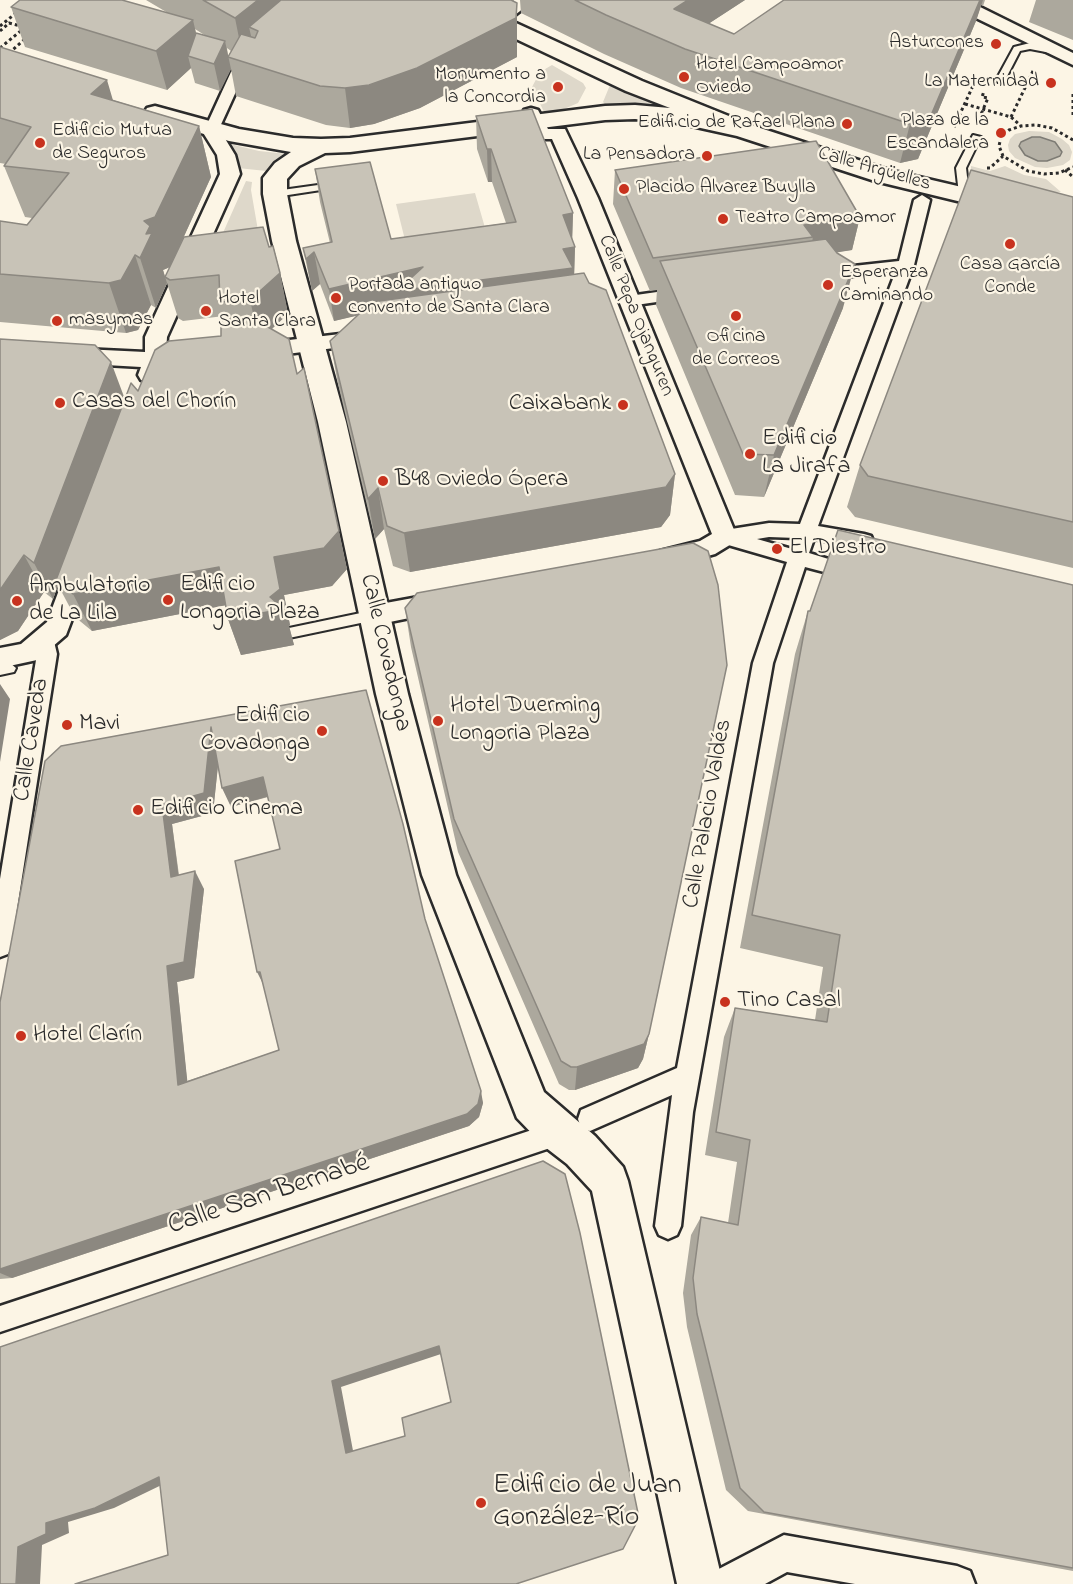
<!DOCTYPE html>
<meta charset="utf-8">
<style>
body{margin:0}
canvas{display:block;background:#fcf5e5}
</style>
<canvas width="1073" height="1584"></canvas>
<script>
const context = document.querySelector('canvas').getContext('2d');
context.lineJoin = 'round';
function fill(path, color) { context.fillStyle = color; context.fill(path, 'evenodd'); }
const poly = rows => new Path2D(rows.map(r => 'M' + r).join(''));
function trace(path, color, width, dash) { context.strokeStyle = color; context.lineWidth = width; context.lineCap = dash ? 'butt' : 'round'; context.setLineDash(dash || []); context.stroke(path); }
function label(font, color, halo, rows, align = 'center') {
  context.font = font + ' "Indie Flower",sans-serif'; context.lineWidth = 4.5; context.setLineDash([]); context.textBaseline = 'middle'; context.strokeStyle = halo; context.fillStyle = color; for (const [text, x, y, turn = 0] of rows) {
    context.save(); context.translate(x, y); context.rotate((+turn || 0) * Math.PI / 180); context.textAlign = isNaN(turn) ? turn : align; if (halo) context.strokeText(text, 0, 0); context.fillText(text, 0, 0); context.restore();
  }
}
fill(poly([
 [552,65,583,83,586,88,578,103,564,109,544,112,532,87,540,72],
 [610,85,651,103,605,104,603,102],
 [1029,131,1049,132,1062,139,1069,145,1072,152,1070,160,1063,165,1047,168,1035,167,1015,158,1009,151,1008,145,1010,139,1015,134],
 [230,144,259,151,287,154,276,159,266,171,238,168,227,145],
 [971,166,990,171,1005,166,1024,175,1046,179,1061,192,1052,192,971,172],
 [246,181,252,182,251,190,260,242,218,244],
 [475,193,490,245,409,256,396,204]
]), '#ded8ca');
const water = poly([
 [1032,137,1040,137,1055,142,1062,152,1060,156,1047,161,1038,161,1025,155,1019,146,1021,142,1032,137]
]);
fill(water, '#b4b0a5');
trace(water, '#7d7b74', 1.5);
const service = poly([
 [1030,43,1055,50,1051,53,1030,49,1020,51,1004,82,998,82,996,80,1014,47,1030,43],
 [973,135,981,137,966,168,969,194,964,197,959,194,956,168,973,135],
 [318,185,323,188,321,190,275,197,270,194,275,191,318,185],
 [375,610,381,615,375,620,289,638,283,633,289,628,375,610],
 [10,663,16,668,14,672,0,675,0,665,10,663]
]);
const pedestrian = poly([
 [251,56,258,60,244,74,218,131,211,135,206,134,204,131,231,72,246,57,251,56],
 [922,195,930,200,914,265,818,526,864,534,871,536,873,541,871,546,864,548,814,539,809,553,835,561,837,566,835,571,828,573,805,567,773,663,693,1112,681,1226,677,1235,668,1239,659,1235,655,1226,672,1095,590,1131,581,1128,578,1119,581,1110,677,1068,753,663,787,562,718,542,716,537,718,532,725,530,769,523,800,524,896,271,826,279,820,278,818,274,820,270,826,269,899,261,914,200,922,195],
 [769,537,796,538,792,549,757,539,769,537],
 [685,288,691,289,693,293,691,297,629,306,623,305,621,301,623,297,629,296,685,288],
 [45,631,52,633,57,654,11,947,8,954,0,957,0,879,37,654,35,639,38,633,45,631],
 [559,1121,568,1124,571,1133,568,1142,559,1145,0,1332,0,1306,559,1121]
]);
const minor = poly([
 [514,0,534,0,501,26,489,26,486,22,489,18,514,0],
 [944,0,966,0,1073,53,1073,65,947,4,944,0],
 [531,108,538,110,548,129,565,129,598,198,737,537,733,543,715,554,669,567,660,565,657,558,660,551,700,541,712,534,578,198,552,139,535,139,522,114,524,110,531,108],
 [211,125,218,127,235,155,240,174,167,337,166,352,187,350,195,352,198,357,195,362,163,367,157,380,149,383,141,380,138,375,141,367,0,359,0,345,145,352,145,337,220,174,217,155,202,131,204,127,211,125],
 [366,331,374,333,377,338,374,343,255,358,247,356,244,351,247,346,255,344,366,331],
 [80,557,89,559,92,566,66,635,37,660,0,668,0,648,21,644,47,622,68,566,71,559,80,557],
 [440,593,449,596,452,603,449,610,375,625,366,622,363,615,366,608,375,605,440,593],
 [784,1535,957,1566,970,1571,975,1584,855,1584,787,1572,765,1584,710,1584,715,1571,784,1535]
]);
const tertiary = poly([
 [439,0,466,0,642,81,751,125,889,170,1073,213,1073,229,875,181,737,136,678,123,635,119,605,120,350,152,325,153,299,166,287,179,287,194,296,241,346,422,408,694,456,875,544,1092,595,1136,623,1167,628,1181,723,1584,677,1584,592,1191,567,1164,545,1147,517,1118,422,875,376,694,318,422,272,241,263,194,263,178,275,163,291,152,229,141,147,118,144,113,147,108,155,106,239,129,293,138,321,139,350,138,605,106,635,105,670,108,626,91,442,4,439,0]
]);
trace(service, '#2b2b2b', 4);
trace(pedestrian, '#2b2b2b', 5);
trace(minor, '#2b2b2b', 5);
trace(tertiary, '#2b2b2b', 5);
trace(poly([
 [0,26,16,13],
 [0,31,9,23,21,26],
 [0,48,23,29],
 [9,53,26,38],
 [1073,94,1073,118],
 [965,104,1011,117,1021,126],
 [1011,117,1034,69],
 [979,119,988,98,982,97,984,91],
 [954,127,977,77],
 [1073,140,1052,128,1036,125,1021,126,1009,130,1001,137,999,146,1003,156,1028,171,1044,174,1059,173,1073,167],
 [987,168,990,168,1003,156],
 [1065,170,1073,177]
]), '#2b2b2b', 3, [3, 3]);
fill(service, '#fcf5e5');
fill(pedestrian, '#fcf5e5');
fill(minor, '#fcf5e5');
fill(tertiary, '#fcf5e5');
fill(poly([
 [146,0,511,0,517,3,517,57,420,108,374,124,350,128,326,125,236,96,231,69,220,91,195,83,191,68,167,90,25,47,11,7,168,13],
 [195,29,206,36,196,34],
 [227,48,231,51,228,56],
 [520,0,745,0,708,24,734,34,784,0,985,0,983,6,981,5,976,21,918,159,900,163,681,88,604,54,521,13],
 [1036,0,1073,0,1073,40,1029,22],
 [0,47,113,100,199,126,211,177,170,267,163,270,165,277,269,247,280,273,288,314,272,329,347,569,332,586,284,595,290,625,289,626,294,645,241,655,228,619,226,605,92,631,75,617,58,585,53,599,44,592,18,631,0,640,0,339,125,399,221,336,225,321,224,316,183,321,178,318,167,283,156,308,151,305,138,330,126,333,0,322,0,221,27,225,32,218,25,217,4,166,6,164,0,163],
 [476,116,573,213,572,239,575,247,574,275,675,474,670,515,661,527,410,572,393,566,384,529,375,539,338,384,330,341,358,315,334,321,320,284,312,291,303,248,330,243,320,202,315,169,391,239,506,223,492,182,488,182,477,149],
 [615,170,860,217,852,250,836,252,843,308,764,497,735,495,656,305,657,290,650,291,613,204],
 [1073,197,1073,568,855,517,847,507,860,465],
 [1073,585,1073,1571,748,1511,726,1490,687,1327,683,1293,691,1235,701,1217,728,1223,737,1162,705,1155,724,1037,735,1008,815,1020,823,967,740,948,795,654,808,611,810,611],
 [405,608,649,1034,643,1059,638,1068,575,1090,569,1090,559,1084,458,852,411,647],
 [366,690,425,919,483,1103,479,1117,469,1126,12,1278,0,1279,0,1002,45,761],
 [218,764,231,807,268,797,280,849,279,1050,187,1081,177,982,194,978,204,889,179,875,172,824,213,813]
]), '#aca89d');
fill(poly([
 [258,0,311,0,258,31,249,27,254,49,243,58,235,18],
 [688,0,745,0,676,45,674,9],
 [980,0,983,0,976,21,918,159,900,163,910,124],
 [517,3,517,57,420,108,374,124,350,128,345,88],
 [193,20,202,59,188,56,191,68,167,90,156,51],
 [225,41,231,69,220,91,214,64],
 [107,80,122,131,91,94],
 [199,126,211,177,170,267,163,270,167,283,156,308,140,258,146,234,144,221],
 [487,149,491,149,492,182,488,182],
 [573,213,572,246,563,215],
 [860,217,852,250,809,257,813,237,804,225],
 [575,247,574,280,399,306,334,321,329,289,423,267],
 [314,252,320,284,312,291,306,259],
 [135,255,151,305,138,330,126,333,109,283],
 [855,264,843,308,764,497,774,455],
 [280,273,288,314,259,340,250,300],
 [111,362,126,402,56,580,58,585,53,599,34,563],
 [675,474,670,515,661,527,410,572,404,533],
 [378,488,384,529,375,539,368,499],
 [339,531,347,569,332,586,284,595,290,625,289,626,294,645,241,655,228,619,270,597,274,557],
 [24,555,44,592,18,631,0,640,0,590],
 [219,567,232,604,92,631,73,594],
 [0,684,10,699,0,762],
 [211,727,220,747,213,813,172,824,181,895,171,877,162,805],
 [263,777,270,796,231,807,222,788],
 [195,871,204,889,194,978,177,982,189,1097,178,1085,167,966],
 [257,972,260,972,265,988],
 [649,1034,643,1059,638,1068,575,1090,577,1067],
 [481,1091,483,1103,479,1117,469,1126,12,1278,0,1273,0,1269],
 [439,1346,444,1353,341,1387,354,1456,346,1453,332,1381],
 [159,1477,176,1478,114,1508,68,1522,69,1533,42,1545,40,1584,16,1584,18,1547,46,1523]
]), '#8c8880');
const building = poly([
 [20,0,122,0,193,20,156,51,11,7,20,0],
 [203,0,258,0,235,18,203,0],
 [281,0,511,0,517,3,516,18,417,68,369,85,345,88,320,86,228,57,241,34,255,38,258,31,249,27,281,0],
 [575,0,688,0,674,9,734,34,784,0,980,0,929,120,910,124,685,49,606,15,575,0],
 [196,33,225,41,214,64,188,56,196,33],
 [0,47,107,80,91,94,199,126,155,217,144,221,150,226,146,234,152,233,140,258,135,255,121,280,109,283,0,274,0,221,27,225,69,173,4,166,31,127,0,118,0,47],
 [532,109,573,213,563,215,575,247,563,249,573,268,397,291,423,267,329,289,314,252,306,259,303,248,332,242,315,169,370,162,391,239,516,222,491,149,487,149,476,116,532,109],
 [816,141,860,217,804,225,813,237,653,258,615,170,816,141],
 [971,170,1073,197,1073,522,868,476,860,465,971,170],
 [263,227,269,247,273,246,280,273,250,300,220,302,219,275,170,280,165,277,184,237,263,227],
 [826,239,837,253,855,264,774,455,743,454,660,261,826,239],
 [584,273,589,283,606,290,675,474,666,487,404,533,387,526,378,488,368,499,330,341,372,302,584,273],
 [252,318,289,339,297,374,304,368,339,531,324,548,274,557,280,589,270,597,277,603,283,603,284,609,228,619,219,567,73,594,56,580,131,383,138,391,155,350,169,341,221,336,221,321,252,318],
 [0,339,95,345,111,362,34,563,24,555,0,590,0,339],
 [838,530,1073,585,1073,1568,764,1512,740,1488,697,1314,693,1278,701,1217,738,1225,750,1140,716,1132,735,1008,827,1022,840,935,752,915,808,611,810,611,838,530],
 [693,543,708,551,718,585,727,665,649,1034,644,1044,577,1067,571,1067,561,1061,454,819,405,608,417,593,693,543],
 [366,690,403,824,425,919,481,1091,478,1104,467,1114,0,1269,0,1002,45,761,61,746,366,690],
 [211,727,222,788,263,777,280,849,235,861,257,972,260,972,279,1050,178,1085,167,966,184,962,195,871,171,877,162,805,204,793,211,727],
 [543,1161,565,1174,580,1233,639,1518,623,1549,516,1584,75,1584,168,1555,159,1477,95,1508,46,1523,46,1534,18,1547,16,1584,0,1584,0,1347,543,1161],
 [439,1346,451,1402,402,1418,405,1436,346,1453,332,1381,439,1346]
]);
fill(building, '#c8c3b7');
trace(building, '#8c8880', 1.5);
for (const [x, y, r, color] of [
 [996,44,6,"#c8321e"],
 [684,77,6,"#c8321e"],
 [1051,83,6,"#c8321e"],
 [558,87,6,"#c8321e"],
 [847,124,6,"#c8321e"],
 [1001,133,6,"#c8321e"],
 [40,143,6,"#c8321e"],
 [707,156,6,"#c8321e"],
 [624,189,6,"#c8321e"],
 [723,219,6,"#c8321e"],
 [1010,244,6,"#c8321e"],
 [828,285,6,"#c8321e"],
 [336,298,6,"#c8321e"],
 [206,311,6,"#c8321e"],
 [736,316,6,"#c8321e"],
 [57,321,6,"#c8321e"],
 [60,403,6,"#c8321e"],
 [623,405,6,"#c8321e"],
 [750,454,6,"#c8321e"],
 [383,481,6,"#c8321e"],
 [777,549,6,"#c8321e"],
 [168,600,6,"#c8321e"],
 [17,601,6,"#c8321e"],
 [438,721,6,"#c8321e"],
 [67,725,6,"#c8321e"],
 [322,731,6,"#c8321e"],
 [138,810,6,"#c8321e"],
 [725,1002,6,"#c8321e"],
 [21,1036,6,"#c8321e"],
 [481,1503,6,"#c8321e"]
]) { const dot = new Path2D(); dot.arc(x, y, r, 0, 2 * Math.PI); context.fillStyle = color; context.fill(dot); trace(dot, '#fcf5e5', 2); }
label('20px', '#2b2b2b', '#fcf5e5', [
 ["Asturcones",984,44,"right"],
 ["Hotel Campoamor",696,66],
 ["Oviedo",696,89],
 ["Monumento a",546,76,"right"],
 ["la Concordia",546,99,"right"],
 ["La Maternidad",1039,83,"right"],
 ["Plaza de la",989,122,"right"],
 ["Escandalera",989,145,"right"],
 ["Edificio de Rafael Plana",835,124,"right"],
 ["Edificio Mutua",52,132],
 ["de Seguros",52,155],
 ["La Pensadora",695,156,"right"],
 ["Placido Alvarez Buylla",636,189],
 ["Teatro Campoamor",735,219],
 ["Casa García",1010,266,"center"],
 ["Conde",1010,289,"center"],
 ["Esperanza",840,274],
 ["Caminando",840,297],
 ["Portada antiguo",348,286],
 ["convento de Santa Clara",348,309],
 ["Hotel",218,300],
 ["Santa Clara",218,323],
 ["masymas",69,321],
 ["Oficina",736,338,"center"],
 ["de Correos",736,361,"center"]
], 'left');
label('20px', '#2b2b2b', '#fcf5e5', [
 ["Calle Argüelles",874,170,16],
 ["Calle Pepa Ojanguren",635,316,68]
]);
label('24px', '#2b2b2b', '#fcf5e5', [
 ["Casas del Chorín",72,403],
 ["Caixabank",611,405,"right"],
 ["Edificio",762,440],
 ["La Jirafa",762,468],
 ["B48 Oviedo Ópera",395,481],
 ["El Diestro",789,549],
 ["Edificio",180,586],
 ["Longoria Plaza",180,614],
 ["Ambulatorio",29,587],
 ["de La Lila",29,615],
 ["Hotel Duerming",450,707],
 ["Longoria Plaza",450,735],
 ["Edificio",310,717,"right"],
 ["Covadonga",310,745,"right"],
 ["Mavi",79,725],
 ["Edificio Cinema",150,810],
 ["Tino Casal",737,1002],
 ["Hotel Clarín",33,1036]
], 'left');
label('24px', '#2b2b2b', '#fcf5e5', [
 ["Calle Covadonga",384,653,77],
 ["Calle Caveda",33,740,-81],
 ["Calle Palacio Valdés",709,814,-80]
]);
label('28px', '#2b2b2b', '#fcf5e5', [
 ["Calle San Bernabé",269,1196,-18]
]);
label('28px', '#2b2b2b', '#fcf5e5', [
 ["Edificio de Juan",493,1487],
 ["González-Río",493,1519]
], 'left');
</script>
